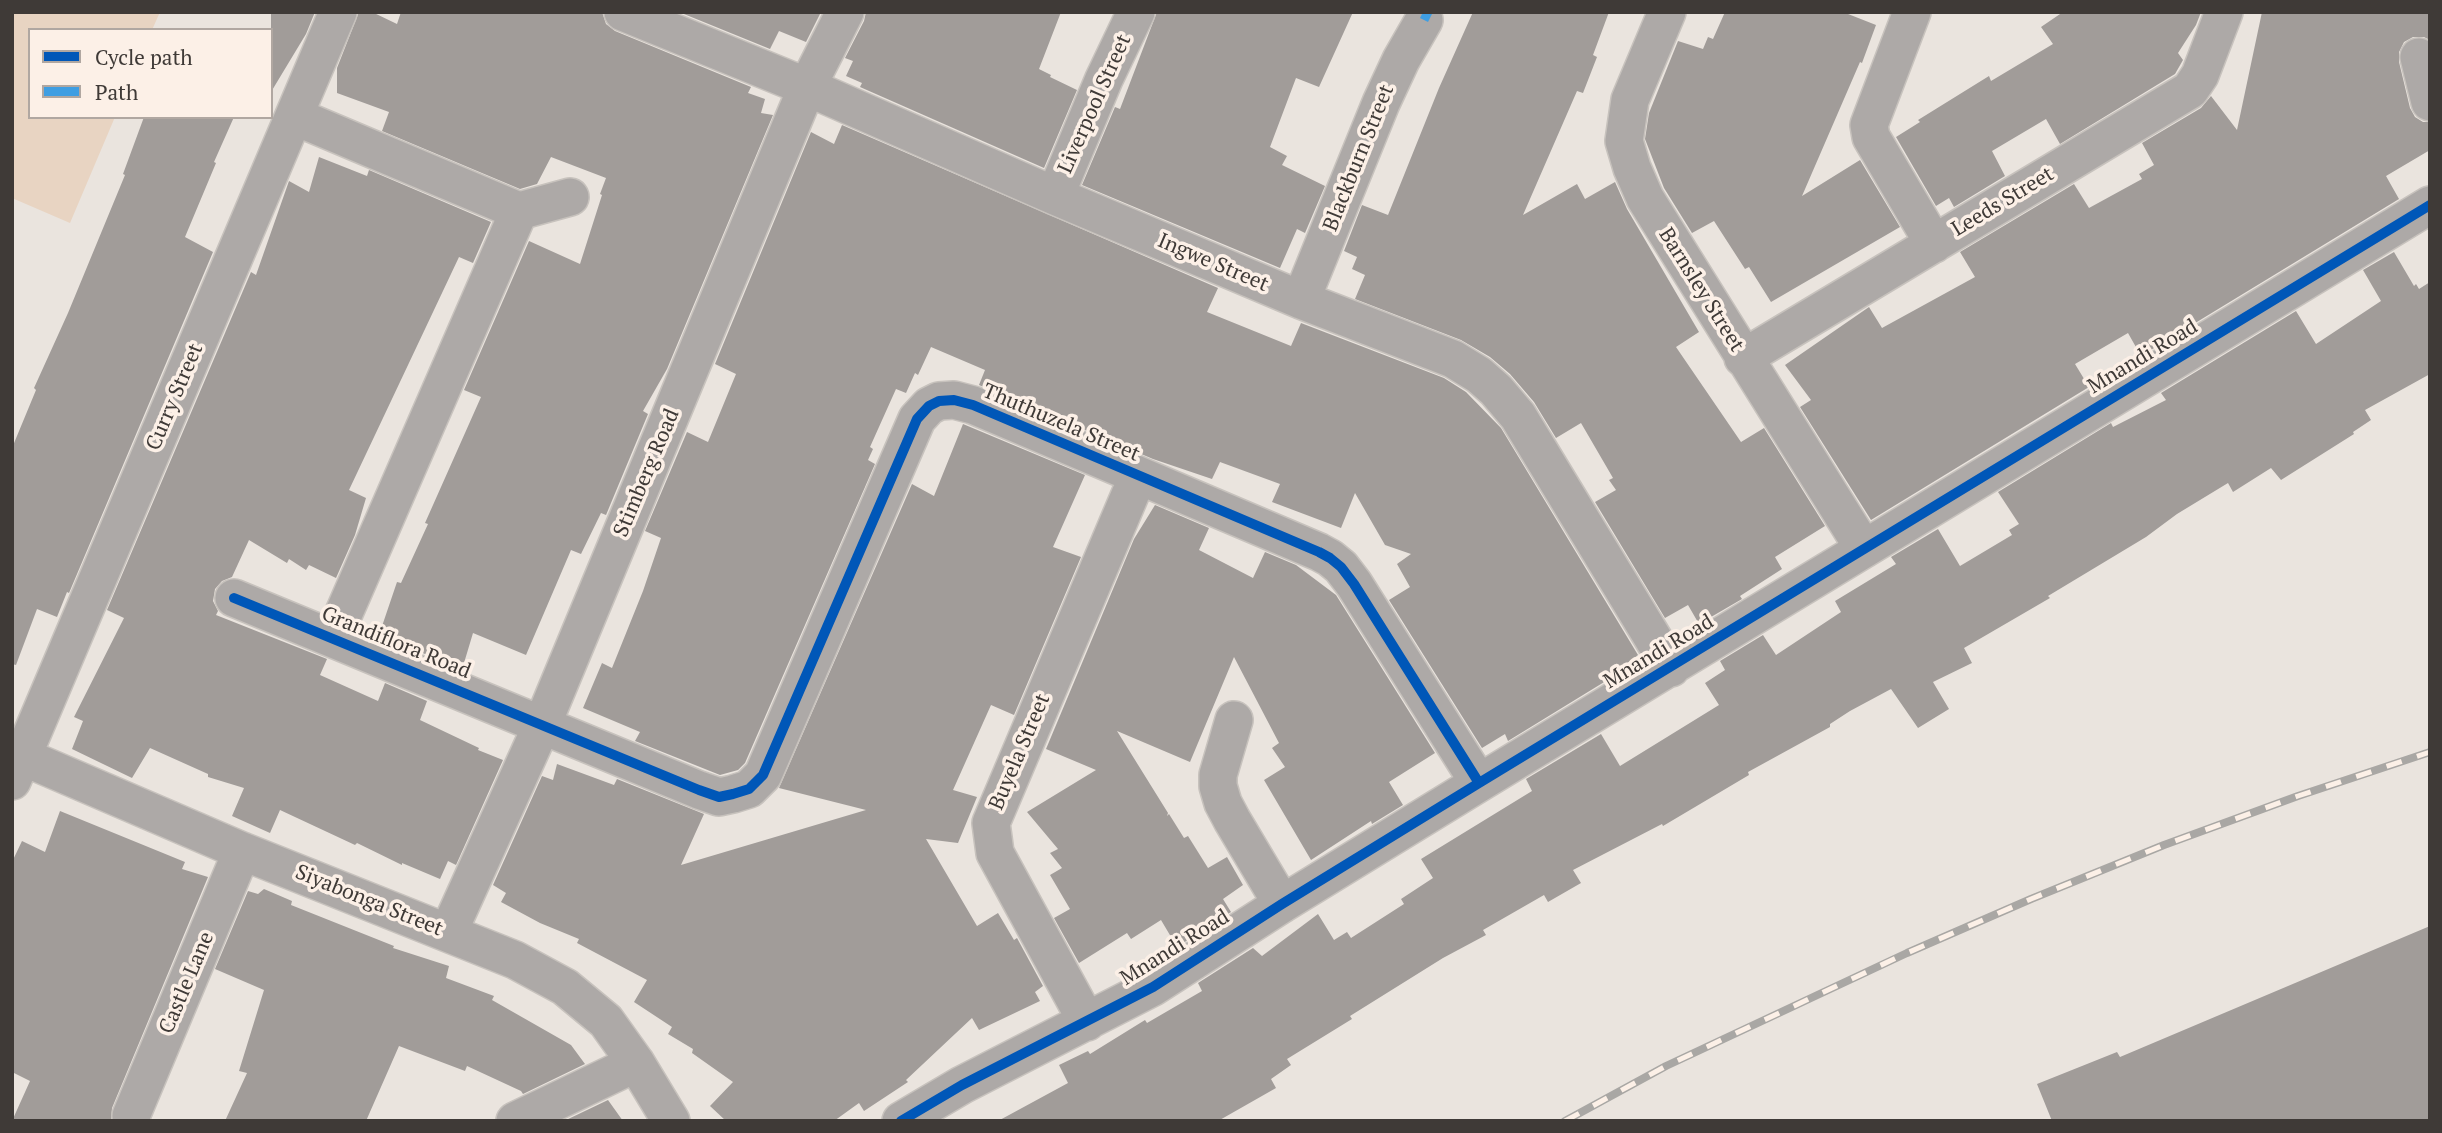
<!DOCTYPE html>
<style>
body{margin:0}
#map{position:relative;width:2442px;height:1133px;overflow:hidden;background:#eae4de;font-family:"PT Serif",serif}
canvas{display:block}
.frame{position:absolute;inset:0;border:14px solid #3f3a37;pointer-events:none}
.legend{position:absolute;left:28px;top:28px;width:245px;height:91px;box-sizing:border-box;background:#fcf0e7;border:2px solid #b0a7a1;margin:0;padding:9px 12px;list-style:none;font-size:21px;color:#3f3a37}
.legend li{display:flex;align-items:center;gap:14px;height:35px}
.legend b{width:35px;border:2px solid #b0a7a1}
</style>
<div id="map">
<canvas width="2442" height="1133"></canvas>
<div class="frame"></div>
<ul class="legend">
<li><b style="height:9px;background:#0057b8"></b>Cycle path</li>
<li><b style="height:9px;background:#3f9ee2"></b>Path</li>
</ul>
</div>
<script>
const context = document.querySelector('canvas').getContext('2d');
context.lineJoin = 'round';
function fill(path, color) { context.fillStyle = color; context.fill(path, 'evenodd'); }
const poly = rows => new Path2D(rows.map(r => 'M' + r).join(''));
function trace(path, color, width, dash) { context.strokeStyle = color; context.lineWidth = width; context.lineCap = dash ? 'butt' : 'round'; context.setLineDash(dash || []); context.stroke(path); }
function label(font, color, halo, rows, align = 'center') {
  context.font = font + ' "PT Serif",serif'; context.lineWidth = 7; context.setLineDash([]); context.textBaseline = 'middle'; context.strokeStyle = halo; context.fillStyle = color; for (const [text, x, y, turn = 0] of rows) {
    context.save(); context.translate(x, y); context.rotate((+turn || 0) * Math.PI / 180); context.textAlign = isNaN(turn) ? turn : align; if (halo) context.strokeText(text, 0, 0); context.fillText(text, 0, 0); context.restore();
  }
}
fill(poly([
 [12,12,160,12,152,30,30,30,30,117,115,117,70,223,12,198]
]), '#e8d4c2');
fill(poly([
 [271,12,315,12,306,34,271,92],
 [359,12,372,12,397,24,401,12,602,12,606,24,615,31,751,87,748,93,765,99,761,113,773,115,667,369,643,411,648,414,606,515,601,513,581,554,571,550,526,655,473,633,464,663,444,655,442,661,379,635,397,582,401,583,428,524,425,523,481,397,464,390,529,241,580,264,602,195,600,194,606,178,551,157,537,184,520,189,382,131,389,112,337,93,337,68],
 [679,12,821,12,806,42,779,31,770,49],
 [866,12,1061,12,1039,69,1051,75,1050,77,1077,90,1044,168,860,87,862,83,846,76,853,61,845,58,864,21],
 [1157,12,1353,12,1319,87,1296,78,1270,147,1287,156,1282,165,1325,186,1305,233,1297,229,1280,268,1082,185,1115,107,1120,109],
 [1473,12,1609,12,1593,55,1597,57,1583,93,1577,91,1523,215,1577,184,1585,199,1615,182,1627,209,1699,332,1676,347,1741,442,1764,428,1825,526,1775,557,1782,569,1740,596,1742,599,1699,624,1688,605,1665,618,1595,502,1616,490,1609,480,1613,478,1581,423,1556,438,1534,402,1510,374,1490,357,1461,340,1355,299,1365,275,1352,269,1357,257,1344,251,1362,205,1388,215,1439,88],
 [1725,12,1843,12,1876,25,1862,63,1860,62,1802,196,1860,160,1900,227,1771,302,1749,267,1745,269,1714,221,1692,233,1664,188,1645,139,1649,113,1678,41,1703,49,1708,37,1713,39],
 [2063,12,2201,12,2196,25,2178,53,2183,60,2175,74,2060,144,2046,119,1992,151,2005,176,1954,207,1949,198,1936,206,1896,137,1920,122,1918,120,1989,76,1991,81,2053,44,2041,27],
 [2262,12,2430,12,2430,40,2424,37,2413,37,2404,42,2399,52,2399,62,2410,108,2415,117,2423,122,2430,122,2430,150,2386,176,2399,199,2141,356,2128,333,2075,364,2089,387,1871,520,1800,407,1811,400,1785,365,1869,307,1882,328,1975,277,1960,252,2074,184,2089,208,2142,179,2139,174,2154,165,2142,143,2201,108,2211,96,2237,130],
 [144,117,234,117,214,162,216,163,185,237,213,252,69,593,67,592,57,617,37,609,16,665,12,664,12,448,36,390,34,388,68,313,125,175,123,174],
 [842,125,1218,288,1207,312,1291,346,1301,323,1444,378,1466,392,1501,428,1638,655,1613,674,1614,676,1508,741,1505,734,1482,748,1389,600,1410,587,1397,564,1411,554,1385,545,1355,493,1341,528,1272,502,1280,484,1220,462,1212,479,1153,459,979,385,985,370,931,347,918,375,915,373,906,393,896,389,870,447,873,449,868,460,875,464,745,763,738,770,720,775,635,741,640,732,583,708,602,663,612,668,643,591,661,538,645,531,687,432,708,442,736,374,715,364,811,132,834,144],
 [319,157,367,176,369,170,491,222,473,263,459,257,349,490,366,498,355,535,336,578,309,565,306,570,289,559,287,563,249,540,232,577,222,581,215,589,213,601,218,611,216,615,327,659,320,675,378,701,385,683,427,701,420,720,479,748,478,750,503,760,456,865,448,861,440,879,402,863,402,865,357,843,355,845,280,810,270,833,232,816,244,788,208,777,208,774,150,748,132,778,72,749,83,721,74,717,124,618,107,610,251,272,256,275,289,181,309,192],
 [2394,252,2414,286,2416,284,2419,289,2430,282,2430,374,2365,410,2371,420,2353,432,2354,434,2281,480,2271,468,2233,492,2228,483,2177,514,2146,537,2048,596,2050,598,1964,648,1972,663,1933,682,1949,709,1918,728,1891,689,1850,711,1830,724,1830,727,1748,772,1749,775,1663,826,1662,824,1573,870,1581,883,1548,902,1544,895,1483,930,1486,935,1443,958,1350,1016,1352,1019,1287,1059,1291,1065,1271,1079,1276,1088,1218,1121,998,1121,1068,1083,1059,1065,1088,1051,1090,1054,1145,1020,1147,1023,1202,991,1198,983,1253,948,1262,956,1318,914,1334,940,1347,932,1351,938,1404,904,1401,899,1433,878,1421,859,1532,791,1526,779,1601,734,1620,766,1719,705,1705,683,1725,670,1720,661,1763,635,1776,655,1841,612,1835,601,1896,564,1891,557,1938,529,1960,566,2012,535,2009,530,2019,524,1998,492,2111,423,2113,427,2166,400,2161,393,2296,311,2316,344,2381,301,2363,270],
 [963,424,1085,475,1053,547,1081,557,1014,715,991,705,953,790,977,797,958,843,926,839,977,926,998,913,1014,940,1017,938,1043,986,1035,992,1040,1001,979,1030,972,1018,906,1080,908,1082,864,1111,859,1103,834,1121,726,1121,710,1106,733,1082,692,1053,693,1049,668,1034,672,1027,634,1002,647,980,577,943,579,939,540,923,501,902,506,893,493,885,542,776,553,780,557,764,614,785,617,779,704,814,681,865,866,810,779,788,912,484,934,496],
 [1155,505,1209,528,1199,550,1253,578,1265,552,1296,565,1336,595,1435,753,1389,782,1403,805,1372,824,1371,821,1311,860,1264,780,1285,767,1272,748,1279,743,1234,657,1190,762,1117,731,1168,813,1167,816,1169,814,1184,838,1188,836,1208,868,1227,857,1243,885,1223,899,1231,912,1177,947,1161,920,1131,939,1127,933,1079,963,1054,918,1070,909,1050,875,1062,868,1050,853,1058,849,1027,812,1096,770,1046,749,1134,539],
 [60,811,185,862,182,869,208,877,112,1108,111,1121,12,1121,30,1081,12,1072,12,862,22,841,45,852],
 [264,889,292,901,291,905,394,946,393,948,449,966,446,978,494,996,492,1000,571,1045,585,1064,523,1094,521,1091,467,1066,465,1071,399,1046,366,1121,225,1121,247,1073,239,1071,264,990,215,969,248,891,258,894],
 [2430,926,2430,1121,2052,1121,2037,1084,2117,1052,2120,1057],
 [608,1100,623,1121,564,1121]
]), '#a19c99');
const street = poly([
 [623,12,807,87,1055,196,1301,300,1453,359,1479,375,1496,390,1518,416,1671,668],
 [1667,12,1630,100,1624,141,1632,168,1645,198,1864,549],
 [1912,12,1869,125,1871,137,1934,244],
 [2419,57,2430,102],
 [294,116,519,211,333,638],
 [1055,196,1104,79,1136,12],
 [519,211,570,197],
 [1301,300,1381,103,1401,60,1424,20],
 [1743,358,2190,90,2200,75,2224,12],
 [234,598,699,790,719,797,733,794,749,789,763,775,917,419,929,406,939,401,954,400,973,405,1319,552,1330,558,1341,567,1354,584,1479,783],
 [1234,720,1218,775,1218,786,1223,803,1232,820,1282,904],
 [12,752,242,851,515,960,565,987,606,1021,636,1063,671,1121],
 [12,781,338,12],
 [448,933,542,725,807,87,845,12],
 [1087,1022,995,853,991,823,1138,476],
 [131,1116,242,851],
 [515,1121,636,1063],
 [901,1121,962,1085,1153,987,1282,904,1479,783,2430,205]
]);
trace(street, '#c7c2bd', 40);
trace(street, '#ada9a7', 37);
const rail = poly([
 [1565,1121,1666,1066,1907,953,2031,899,2164,845,2298,796,2430,752]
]);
trace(rail, '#a9a7a4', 8);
trace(rail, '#fcf0e7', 5, [16]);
trace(poly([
 [1424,20,1428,12]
]), '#3f9ee2', 9, [18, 9]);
trace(poly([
 [234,598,699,790,719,797,733,794,749,789,763,775,917,419,929,406,939,401,954,400,973,405,1319,552,1330,558,1341,567,1354,584,1479,783],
 [901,1121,962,1085,1153,987,1282,904,1479,783,2430,205]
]), '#0057b8', 10);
label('21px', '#3f3a37', '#fcf0e7', [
 ["Liverpool Street",1095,104,-66],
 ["Blackburn Street",1359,158,-68],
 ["Leeds Street",2003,202,-31],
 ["Ingwe Street",1213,263,23],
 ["Barnsley Street",1701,290,58],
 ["Mnandi Road",2143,357,-31],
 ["Curry Street",175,397,-67],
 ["Thuthuzela Street",1061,423,23],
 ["Stimberg Road",647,473,-67],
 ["Grandiflora Road",396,643,22],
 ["Mnandi Road",1659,652,-31],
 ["Buyela Street",1020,752,-67],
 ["Siyabonga Street",369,901,22],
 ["Mnandi Road",1175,948,-32],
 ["Castle Lane",187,983,-67]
]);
</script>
